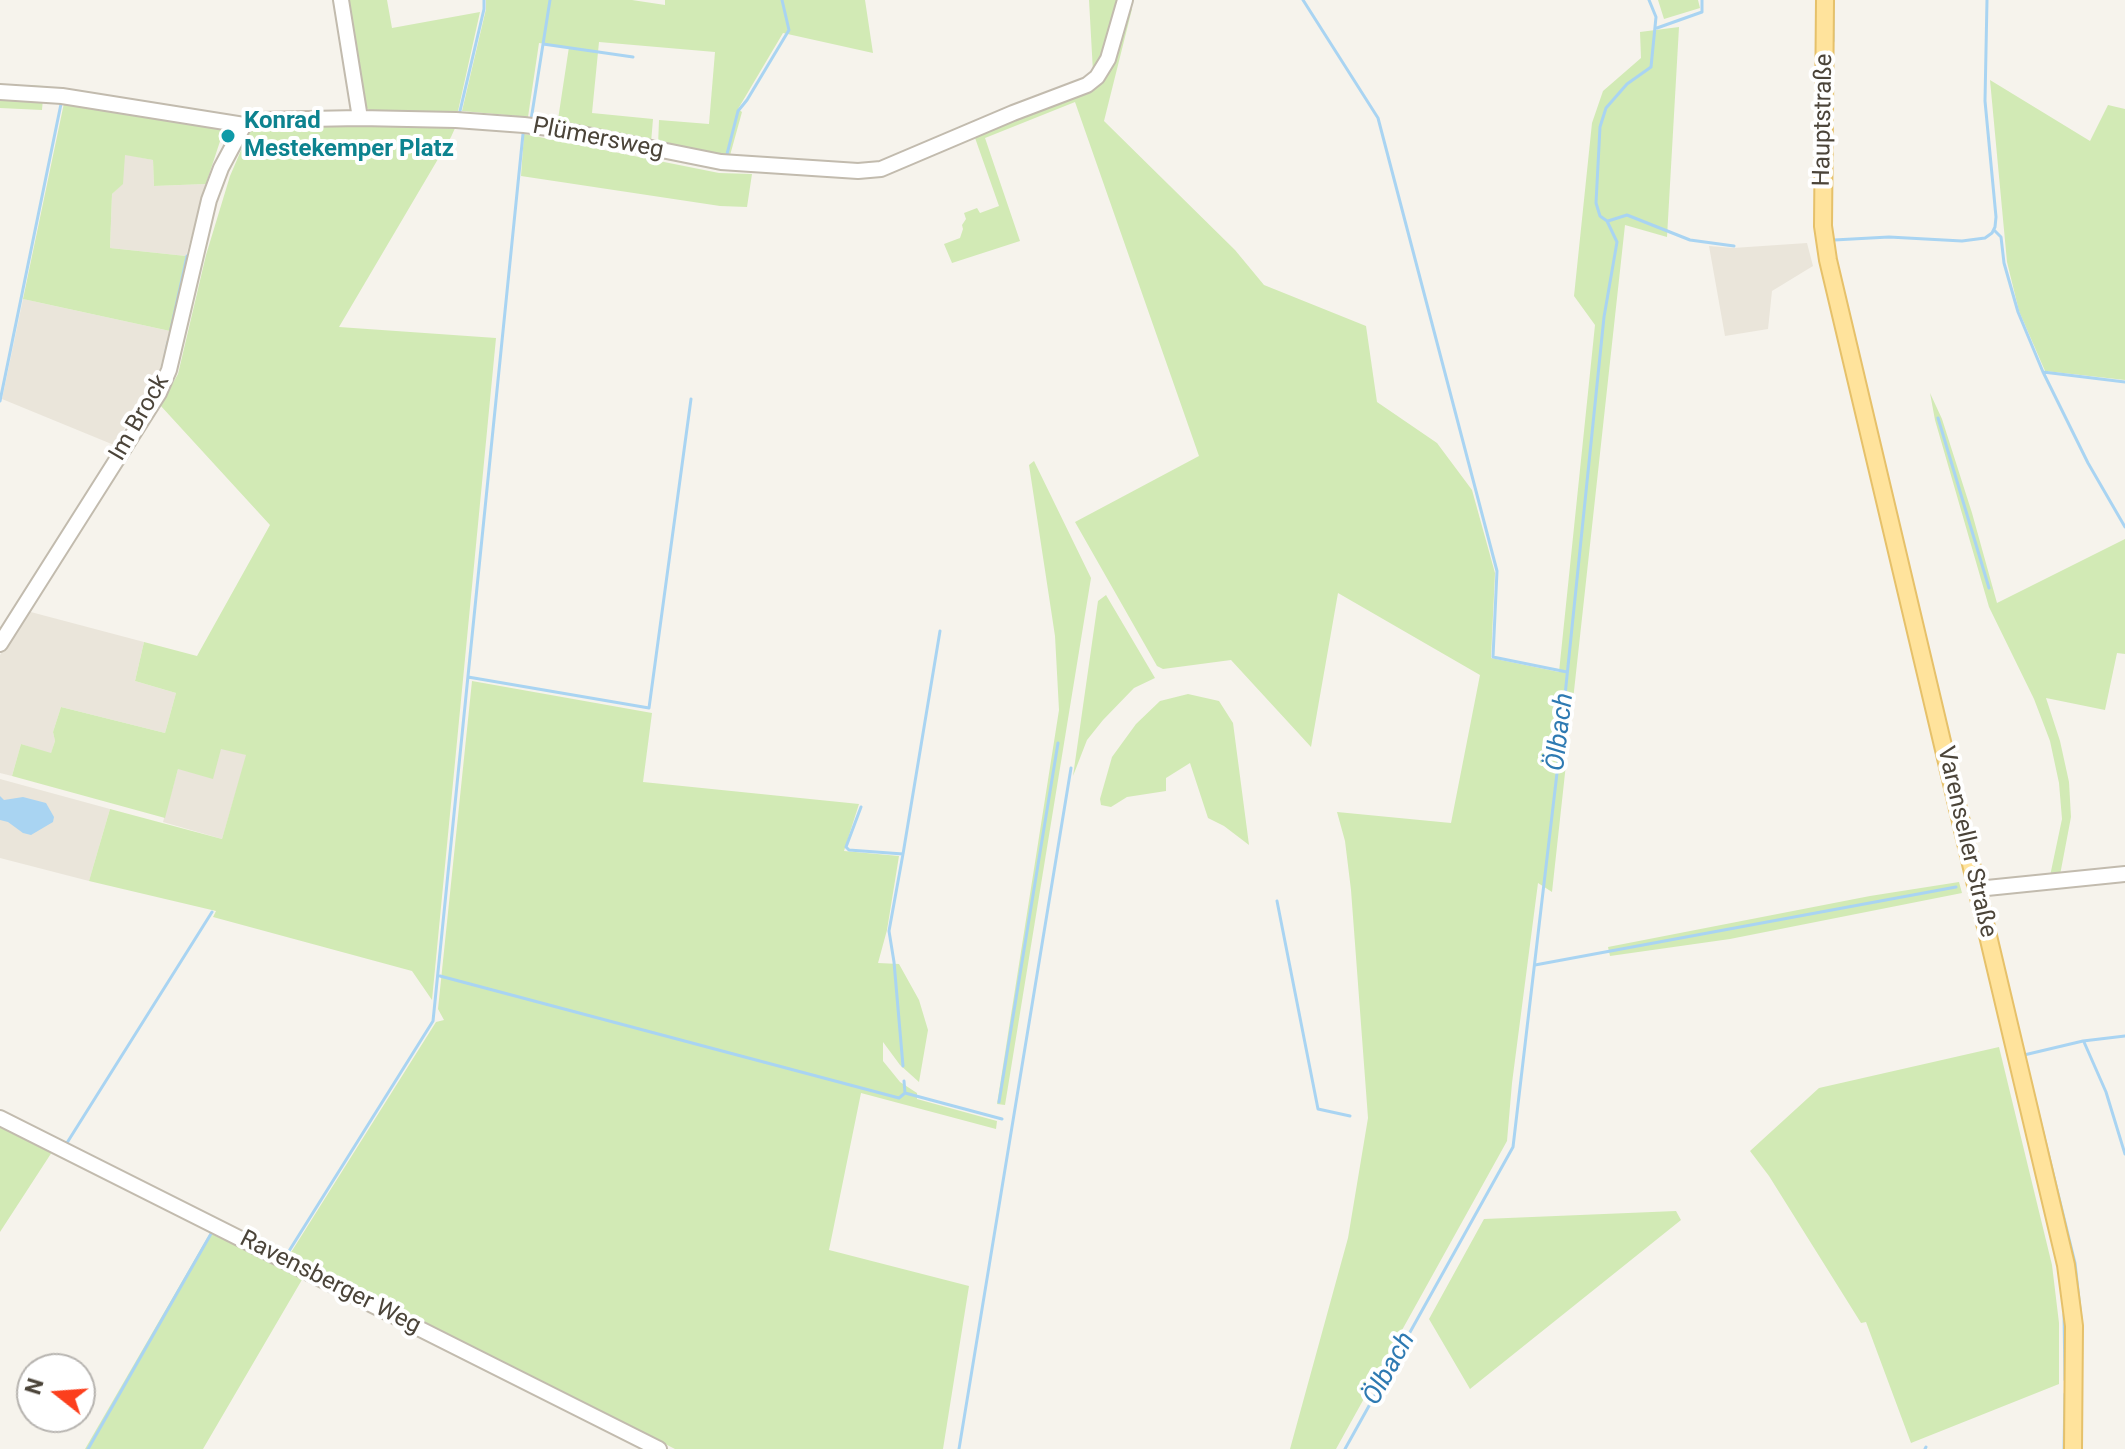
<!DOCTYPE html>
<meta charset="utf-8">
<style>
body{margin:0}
#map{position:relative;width:2125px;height:1449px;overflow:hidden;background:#f6f3ec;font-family:Roboto,sans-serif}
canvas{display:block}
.north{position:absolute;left:16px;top:1353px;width:80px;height:80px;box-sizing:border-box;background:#fff;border:2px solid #b7b4b0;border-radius:50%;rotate:287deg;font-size:22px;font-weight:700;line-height:32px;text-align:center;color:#4b4439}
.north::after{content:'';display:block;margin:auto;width:28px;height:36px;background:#fc3f1d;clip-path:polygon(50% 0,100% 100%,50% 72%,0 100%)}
</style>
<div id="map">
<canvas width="2125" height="1449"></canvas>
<div class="north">N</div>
</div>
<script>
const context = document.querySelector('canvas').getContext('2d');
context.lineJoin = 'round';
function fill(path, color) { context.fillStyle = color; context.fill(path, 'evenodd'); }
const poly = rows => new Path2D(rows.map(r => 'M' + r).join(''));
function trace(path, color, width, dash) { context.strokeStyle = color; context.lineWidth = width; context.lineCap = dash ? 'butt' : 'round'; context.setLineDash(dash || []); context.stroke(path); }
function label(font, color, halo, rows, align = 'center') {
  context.font = font + ' Roboto,sans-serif'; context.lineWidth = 8; context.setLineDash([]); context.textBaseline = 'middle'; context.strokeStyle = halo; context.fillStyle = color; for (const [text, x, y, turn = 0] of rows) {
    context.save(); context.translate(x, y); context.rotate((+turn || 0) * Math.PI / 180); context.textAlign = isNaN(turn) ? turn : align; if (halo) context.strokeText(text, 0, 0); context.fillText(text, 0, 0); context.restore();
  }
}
fill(poly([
 [124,154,153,160,154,186,206,184,186,256,110,248,112,194,122,184],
 [1807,243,1813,266,1772,291,1768,329,1725,336,1709,246,1733,248],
 [23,299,170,331,160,369,150,389,114,445,2,399],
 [27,611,144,642,135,681,176,693,165,733,61,707,53,732,55,741,51,754,21,744,12,776,0,773,0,655],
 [221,748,247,755,222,839,163,822,178,769],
 [0,779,110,809,89,881,0,858]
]), '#eae5da');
fill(poly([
 [346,0,387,0,392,28,480,12,458,111,371,112,364,105],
 [486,0,632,0,665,5,665,0,865,0,873,53,783,33,738,109,742,112,729,159,658,146,659,120,709,124,715,52,599,42,592,113,653,119,651,143,557,126,569,47,539,43,528,117,462,111,486,9],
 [1089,0,1122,0,1099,64,1093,72],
 [1658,0,1698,0,1700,8,1664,19],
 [1128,9,1132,9,1104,121,1235,250,1264,285,1366,326,1377,402,1437,443,1472,490,1495,573,1491,658,1559,672,1595,325,1574,296,1592,123,1603,91,1641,58,1640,32,1679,27,1667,237,1625,225,1552,892,1538,883,1512,1083,1507,1141,1336,1449,1290,1449,1348,1238,1368,1118,1351,890,1345,841,1337,812,1451,823,1480,675,1338,593,1311,747,1231,660,1163,669,1157,666,1075,522,1199,456,1075,102,985,138,1020,241,952,263,944,244,960,238,963,229,962,225,966,219,964,213,977,208,980,213,999,206,974,135,1101,80,1110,71,1115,61],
 [1990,80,2090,141,2108,105,2125,109,2125,380,2045,371,2019,311,2007,262],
 [0,84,44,86,42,110,0,108],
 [64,103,224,129,206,184,154,186,153,160,125,155,123,184,112,194,110,248,186,256,170,331,23,299],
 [256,123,456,126,451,137,339,327,496,338,432,1000,412,971,213,917,216,911,89,881,110,809,222,839,246,755,221,749,213,779,178,769,165,818,12,776,21,744,51,753,55,741,53,732,61,707,165,733,176,693,135,681,144,642,197,656,270,525,160,405,178,374,206,255,230,176,248,134],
 [524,134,719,173,752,174,747,207,720,206,521,176],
 [1930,393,1942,419,1972,513,1997,603,2125,539,2125,654,2117,653,2105,710,2046,698,2060,741,2069,782,2071,817,2060,875,2050,876,2062,819,2059,783,2050,741,2034,699,1989,607,1935,420],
 [1034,461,1091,578,1005,1105,997,1104,1059,710,1055,636,1029,465],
 [1106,595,1155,678,1134,688,1103,720,1087,740,1073,776,1098,601],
 [472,681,652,713,643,782,859,804,844,851,899,856,887,930,878,963,899,964,919,1000,928,1030,919,1082,900,1065,883,1042,883,1061,900,1082,917,1093,917,1099,997,1121,996,1129,861,1093,829,1250,969,1286,943,1449,675,1449,290,1254,436,1022,444,1020,438,1009],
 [1188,694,1219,701,1233,723,1249,845,1224,826,1208,818,1190,763,1166,778,1166,791,1127,797,1111,807,1101,805,1100,799,1112,757,1136,724,1160,701],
 [1959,882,1962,893,1730,939,1610,956,1608,947,1870,896],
 [1999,1047,2052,1265,2059,1323,2059,1384,1911,1443,1866,1322,1861,1323,1769,1176,1750,1151,1819,1088],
 [0,1126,52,1152,0,1232],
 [1676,1211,1681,1220,1470,1389,1429,1319,1484,1219],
 [210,1233,303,1278,203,1449,85,1449]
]), '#d2eab5');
fill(poly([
 [0,796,4,800,23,797,46,803,54,817,53,822,31,835,23,833,8,822,0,820]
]), '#a9d4f2');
trace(poly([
 [1303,0,1378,118,1497,571,1493,657,1567,672],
 [1657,28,1702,12,1702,0],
 [1833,41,1833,0],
 [543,44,633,57],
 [460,111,484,9,484,0],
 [531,120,550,0],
 [727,154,738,111,747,100,789,30,782,0],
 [1608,221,1627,215,1690,240,1734,246],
 [1994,230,2001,237,2004,263,2018,312,2043,372,2088,463,2125,527],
 [1834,240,1889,237,1962,241,1985,238,1992,233,1995,227,1996,217,1985,101,1987,0],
 [171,329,187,256],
 [162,370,168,342],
 [2043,372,2125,382],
 [0,401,62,99],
 [143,404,156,384],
 [1938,418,1989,588],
 [79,507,127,430],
 [468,677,649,708,691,399],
 [861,807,846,847,849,850,903,854,889,931,894,962,903,1066],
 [903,854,940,631],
 [1277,901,1318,1109,1350,1116],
 [1535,965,1956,887],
 [440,976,899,1098,905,1093,1002,1119],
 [2084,1042,2106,1092,2125,1154],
 [904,1081,905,1093],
 [999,1102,1058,743],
 [65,1146,212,912],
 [289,1251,433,1021,523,134],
 [2064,1314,2065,1380],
 [2081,1398,2082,1327,2075,1263,2024,1055,2083,1041,2125,1036],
 [88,1449,212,1232],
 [959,1449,1071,768],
 [1345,1449,1513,1147,1557,773,1604,317,1617,242,1607,221,1600,216,1596,203,1600,127,1606,108,1627,84,1651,67,1656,17,1649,0],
 [1925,1449,1926,1447],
 [2064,1449,2065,1394]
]), '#a9d4f2', 3);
const minor = poly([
 [341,0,360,118],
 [0,92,62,96,244,125,256,120,360,118,456,120,524,125,557,129,721,162,858,171,881,169,1013,113,1087,85,1097,77,1108,59,1125,0],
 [0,644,159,393,169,370,209,200,221,168,244,125],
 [1977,889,2125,874],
 [0,1118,659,1449]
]);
const major = poly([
 [1825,0,1823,226,1828,260,2066,1265,2074,1326,2073,1449]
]);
trace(minor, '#c2bbae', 18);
trace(major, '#e6c16a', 20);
trace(minor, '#fff', 14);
trace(major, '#ffe39c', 16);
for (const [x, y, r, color] of [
 [228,136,8,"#0f9aa8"]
]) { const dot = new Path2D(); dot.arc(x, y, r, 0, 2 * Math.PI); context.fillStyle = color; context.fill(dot); trace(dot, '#fff', 3); }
label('24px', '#4b4439', '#fff', [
 ["Hauptstraße",1824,120,-89],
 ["Plümersweg",598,139,11],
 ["Im Brock",140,418,-60],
 ["Varenseller Straße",1966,842,77],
 ["Ravensberger Weg",330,1283,27]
]);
label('bold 24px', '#0d838f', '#fff', [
 ["Konrad",244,122],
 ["Mestekemper Platz",244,150]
], 'left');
label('italic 26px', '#2e7ab2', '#fff', [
 ["Ölbach",1561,732,-83],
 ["Ölbach",1390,1369,-61]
]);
</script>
